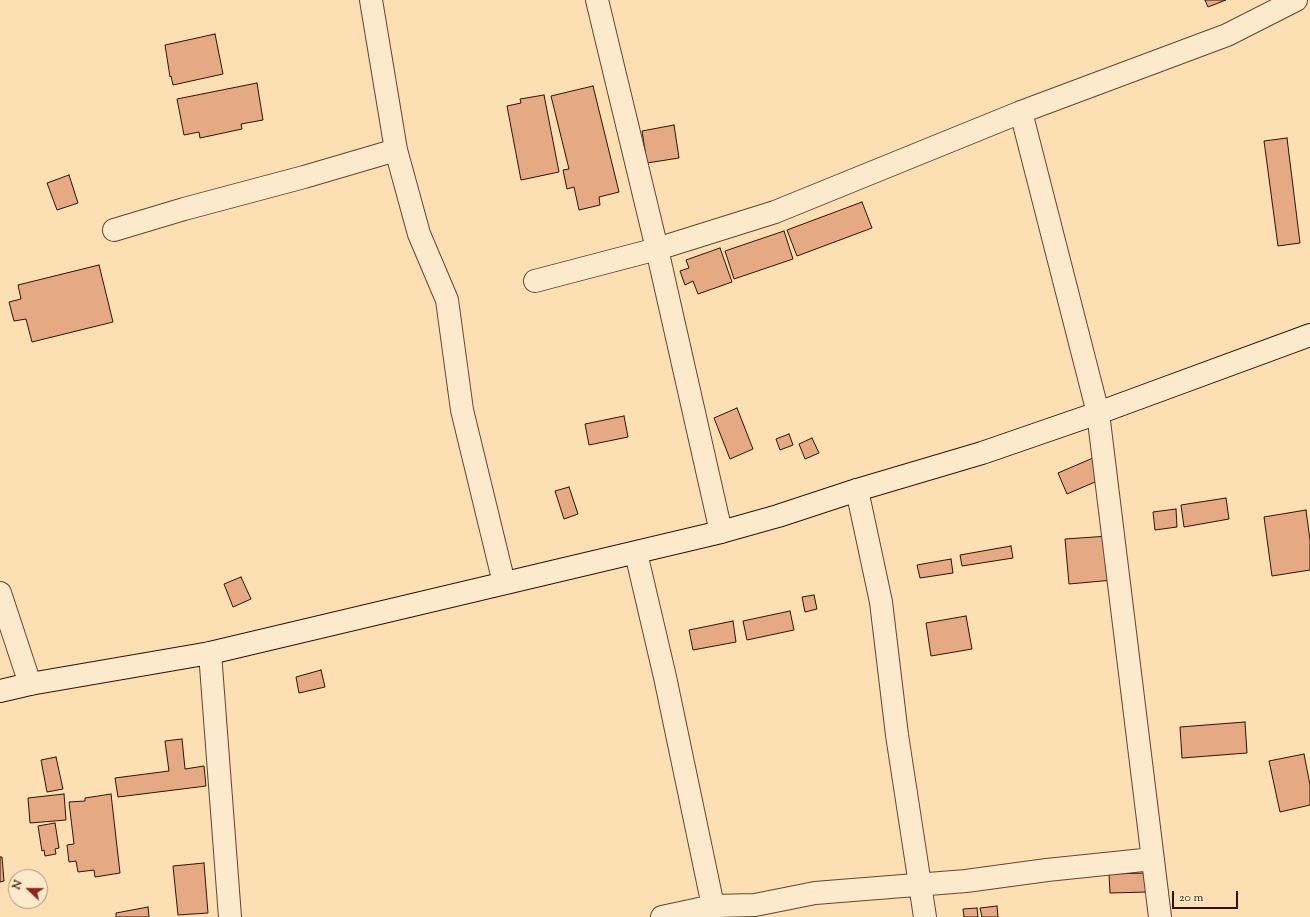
<!DOCTYPE html>
<style>
body{margin:0}
#map{position:relative;width:1310px;height:917px;overflow:hidden;background:#fcdfb2;font-family:"Sorts Mill Goudy",serif}
canvas{display:block}
.north{position:absolute;left:8px;top:869px;width:40px;height:40px;box-sizing:border-box;background:#fdeacd;border:1px solid #ab947d;border-radius:50%;rotate:292deg;font-size:11px;font-weight:700;line-height:16px;text-align:center;color:#2f1205}
.north::after{content:'';display:block;margin:auto;width:14px;height:18px;background:#8f2418;clip-path:polygon(50% 0,100% 100%,50% 72%,0 100%)}
.scale{position:absolute;left:1172px;top:891px;width:66px;height:18px;box-sizing:border-box;border:2px solid #2f1205;border-top:0;padding-left:5px;font-size:12px;line-height:14px;white-space:nowrap;color:#2f1205;-webkit-text-stroke:3px #fdeacd;paint-order:stroke}
</style>
<div id="map">
<canvas width="1310" height="917"></canvas>
<div class="north">N</div>
<div class="scale">20 m</div>
</div>
<script>
const context = document.querySelector('canvas').getContext('2d');
context.lineJoin = 'round';
function fill(path, color) { context.fillStyle = color; context.fill(path, 'evenodd'); }
const poly = rows => new Path2D(rows.map(r => 'M' + r).join(''));
function trace(path, color, width, dash) { context.strokeStyle = color; context.lineWidth = width; context.lineCap = dash ? 'butt' : 'round'; context.setLineDash(dash || []); context.stroke(path); }
const building = poly([
 [1205,0,1226,0,1208,7,1205,0],
 [215,34,223,74,173,85,171,76,170,77,165,45,215,34],
 [257,83,263,120,241,124,242,129,200,138,199,132,184,135,177,99,257,83],
 [593,86,619,192,599,197,600,205,579,210,574,187,567,189,563,170,569,169,551,96,593,86],
 [544,95,559,172,521,180,507,106,521,103,520,99,544,95],
 [674,125,679,158,647,163,642,131,674,125],
 [1287,138,1300,243,1278,246,1264,141,1287,138],
 [69,175,78,203,57,210,47,183,69,175],
 [862,202,872,228,797,256,787,230,862,202],
 [784,231,793,259,734,279,725,251,784,231],
 [720,248,732,282,698,294,693,281,685,285,680,271,689,268,686,260,720,248],
 [99,265,113,322,32,342,26,319,14,321,9,302,21,299,18,285,99,265],
 [737,408,753,449,730,459,714,418,737,408],
 [624,416,628,437,589,445,585,424,624,416],
 [789,434,793,445,780,450,776,439,789,434],
 [812,438,819,453,805,459,799,444,812,438],
 [1093,458,1102,479,1067,494,1058,473,1093,458],
 [569,487,578,514,564,519,555,491,569,487],
 [1226,498,1229,519,1184,527,1181,505,1226,498],
 [1176,509,1177,527,1155,530,1153,512,1176,509],
 [1306,510,1310,540,1310,570,1272,576,1264,517,1306,510],
 [1109,536,1113,580,1069,584,1065,539,1109,536],
 [1011,546,1013,558,962,566,960,555,1011,546],
 [951,559,953,573,920,578,917,565,951,559],
 [241,577,251,599,233,607,224,584,241,577],
 [814,595,817,609,805,612,802,597,814,595],
 [790,611,794,630,747,640,743,621,790,611],
 [966,616,972,649,931,656,926,623,966,616],
 [733,621,736,642,693,650,689,630,733,621],
 [321,670,325,687,299,693,296,677,321,670],
 [1245,722,1247,753,1182,758,1180,727,1245,722],
 [182,739,185,769,204,766,206,786,118,797,115,778,169,771,165,741,182,739],
 [1304,754,1310,785,1310,805,1280,812,1269,761,1304,754],
 [56,757,63,789,47,792,41,760,56,757],
 [64,794,66,820,30,823,28,798,64,794],
 [111,794,120,873,95,877,94,870,78,872,76,861,69,862,67,845,74,844,69,802,85,801,85,798,111,794],
 [55,823,59,848,55,849,56,854,45,856,44,850,42,851,38,826,55,823],
 [0,857,2,857,4,881,0,882,0,857],
 [204,863,208,913,178,915,173,866,204,863],
 [1147,873,1148,892,1110,893,1109,874,1147,873],
 [997,906,998,917,982,917,980,908,997,906],
 [148,907,149,917,116,917,116,913,148,907],
 [977,908,978,917,964,917,963,909,977,908]
]);
fill(building, '#e5aa83');
trace(building, '#2f1205', 1);
const minor = poly([
 [371,0,396,150,419,234,447,300,462,410,504,583],
 [597,0,657,249,721,532],
 [1021,112,1098,413,1160,917],
 [114,230,184,209,304,177,396,150],
 [535,281,657,249,775,212,1021,112,1227,35,1296,0],
 [857,490,881,602,897,735,925,917],
 [636,553,665,677,713,906,713,917],
 [0,593,30,684],
 [210,653,230,917],
 [662,917,713,906,755,905,815,893,966,881,1047,870,1153,859]
]);
const secondary = poly([
 [0,691,30,684,210,653,721,532,778,516,857,490,982,453,1098,413,1310,335]
]);
trace(minor, '#624530', 24);
trace(secondary, '#2f1205', 24);
trace(minor, '#fdeacd', 22);
trace(secondary, '#fdeacd', 22);
</script>
